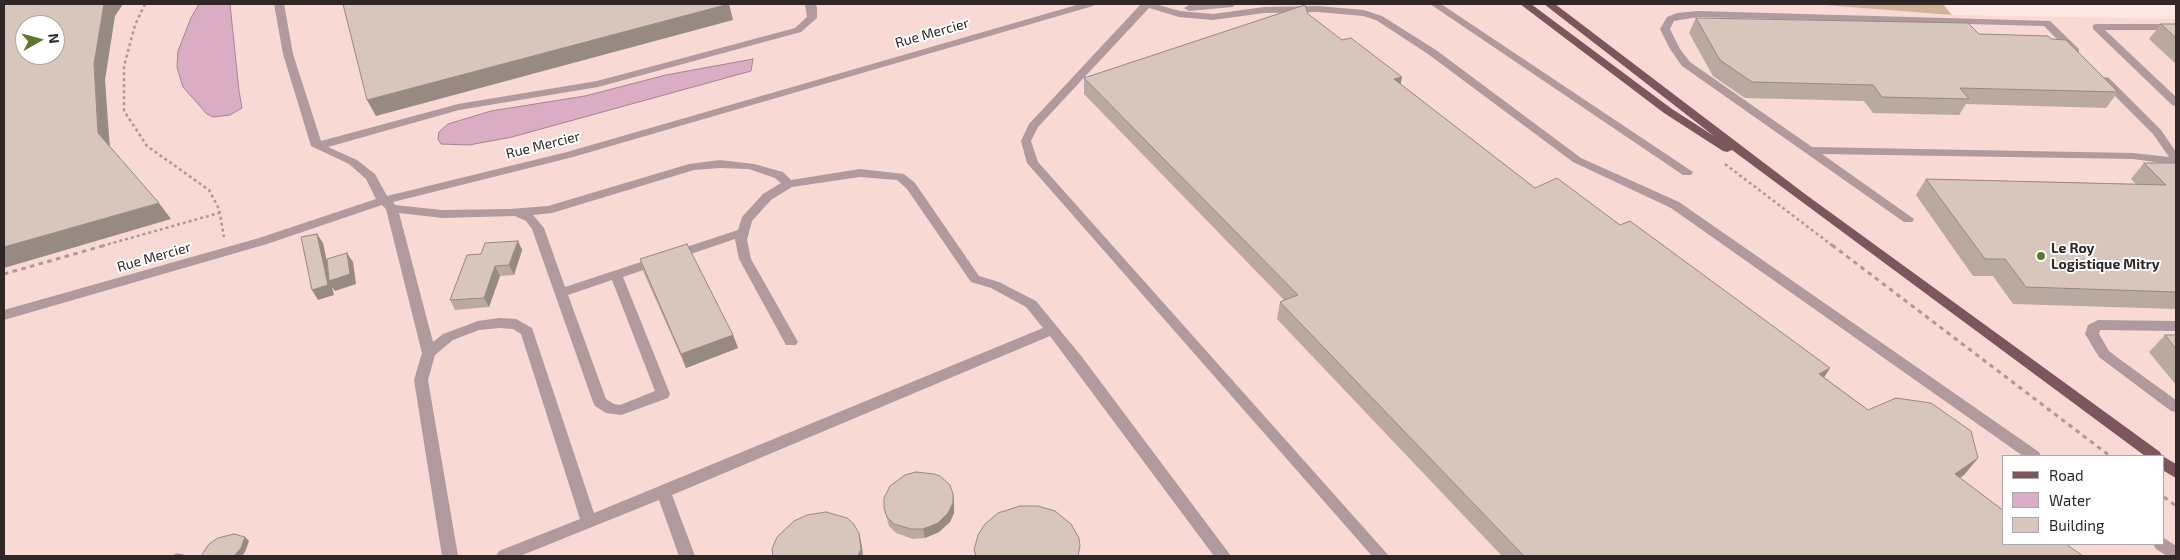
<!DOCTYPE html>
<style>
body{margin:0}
#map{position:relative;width:2180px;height:560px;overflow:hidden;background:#fde6e3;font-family:"Exo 2",sans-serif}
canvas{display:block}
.frame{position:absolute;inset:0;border:5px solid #2f2625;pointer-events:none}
.legend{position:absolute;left:2002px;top:455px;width:162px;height:90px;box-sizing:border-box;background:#fff;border:1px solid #aca8a8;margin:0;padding:6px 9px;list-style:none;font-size:15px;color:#2f2625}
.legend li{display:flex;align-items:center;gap:10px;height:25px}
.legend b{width:25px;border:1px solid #aca8a8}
.north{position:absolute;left:15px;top:15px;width:50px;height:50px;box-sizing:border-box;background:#fff;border:1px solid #aca8a8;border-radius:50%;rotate:83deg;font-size:14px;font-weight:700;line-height:20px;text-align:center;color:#2f2625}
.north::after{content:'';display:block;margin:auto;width:18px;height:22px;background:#5b782d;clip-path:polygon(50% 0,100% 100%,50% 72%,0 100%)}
</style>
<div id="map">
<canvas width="2180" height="560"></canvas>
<div class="frame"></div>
<ul class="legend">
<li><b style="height:6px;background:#7d565d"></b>Road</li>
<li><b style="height:14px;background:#dbadc4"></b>Water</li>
<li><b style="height:14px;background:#d8c5bb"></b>Building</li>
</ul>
<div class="north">N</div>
</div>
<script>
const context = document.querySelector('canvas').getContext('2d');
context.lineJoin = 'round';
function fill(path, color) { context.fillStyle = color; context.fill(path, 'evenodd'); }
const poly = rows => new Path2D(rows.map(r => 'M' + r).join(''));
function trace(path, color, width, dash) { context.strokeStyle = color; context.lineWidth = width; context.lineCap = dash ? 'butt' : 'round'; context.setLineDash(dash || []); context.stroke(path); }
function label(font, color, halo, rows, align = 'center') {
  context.font = font + ' "Exo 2",sans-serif'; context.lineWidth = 4; context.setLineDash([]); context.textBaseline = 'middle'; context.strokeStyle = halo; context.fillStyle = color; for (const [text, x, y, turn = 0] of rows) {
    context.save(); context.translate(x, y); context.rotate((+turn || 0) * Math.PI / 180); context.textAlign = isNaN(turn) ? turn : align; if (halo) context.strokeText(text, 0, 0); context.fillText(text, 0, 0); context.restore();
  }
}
fill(poly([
 [4,4,1811,4,1952,15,2176,19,2176,556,4,556],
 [25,25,55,25,55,55,25,55],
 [2004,456,2164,456,2164,544,2004,544]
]), '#f8d9d4');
fill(poly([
 [1811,4,1943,4,1952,15]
]), '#d1b497');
const water = poly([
 [199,4,230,4,239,91,242,108,230,115,213,117,207,114,183,87,177,67,178,51,191,18,199,4],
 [753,59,751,71,512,137,469,145,441,144,438,139,439,132,448,124,491,111,585,96,666,75,753,59]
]);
fill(water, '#dbadc4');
trace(water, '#a78494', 1);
trace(poly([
 [145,4,135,25,124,66,124,111,147,146,209,190,219,209,224,237],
 [1725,164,1833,246],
 [102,246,219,213]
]), '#ac9a98', 2.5, [3, 3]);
trace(poly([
 [1832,245,2110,456],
 [4,274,106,245],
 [2164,497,2176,506]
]), '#ac9a98', 3, [4.5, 4.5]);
fill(poly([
 [274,4,284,4,293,54,321,141,458,104,597,81,795,28,807,17,805,4,815,4,817,7,817,18,801,32,598,87,459,110,328,147,357,160,375,174,387,196,567,152,1080,4,1095,4,1093,6,573,157,393,202,395,205,442,210,510,209,548,206,689,164,720,160,754,164,783,172,791,180,860,169,904,174,915,183,979,276,999,282,1036,301,1082,357,1231,556,1214,556,1050,336,672,495,695,556,679,556,659,500,520,556,496,556,499,551,580,519,521,334,513,329,499,328,479,330,453,340,435,355,428,380,458,556,442,556,414,380,422,353,386,209,382,205,267,244,4,320,4,310,259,238,376,199,366,179,349,164,311,146,283,54,274,4],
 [720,168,749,169,775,178,781,183,763,194,742,217,738,230,565,287,544,228,533,215,552,213,694,170,720,168],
 [860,177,897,180,907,189,971,282,991,288,1026,307,1043,328,594,513,532,328,516,319,499,318,478,321,443,334,433,342,399,213,442,218,515,216,526,221,532,229,593,402,595,406,606,413,621,415,668,398,670,394,623,277,735,239,739,259,786,345,796,345,798,342,751,259,747,240,752,221,771,200,792,187,860,177],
 [612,280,655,391,620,405,614,404,606,399,568,295,612,280],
 [1141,4,1155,4,1180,11,1213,14,1264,7,1318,6,1364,10,1382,16,1436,50,1581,158,1679,202,2039,452,2041,456,2023,456,1671,208,1573,162,1428,54,1376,20,1363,16,1318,12,1264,13,1213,20,1179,17,1149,8,1038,127,1031,141,1038,162,1389,556,1372,556,1027,163,1021,141,1029,124,1141,4],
 [1204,4,1237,4,1232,7,1189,11,1184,8,1189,5,1204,4],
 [1430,4,1441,4,1693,172,1691,175,1683,175,1430,4],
 [1698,11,2050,21,2079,49,2079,53,2071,53,2044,26,1698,17,1674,21,1670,29,1680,49,1690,62,1812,147,2133,153,2169,157,2153,134,2101,82,2100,80,2105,77,2109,78,2161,130,2176,152,2176,165,2133,159,1822,154,1914,219,1912,222,1904,222,1682,66,1670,49,1660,29,1667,17,1677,13,1698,11],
 [2096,24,2176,24,2176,30,2105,30,2176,97,2176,106,2172,105,2093,29,2093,25,2096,24],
 [2098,320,2176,321,2176,331,2100,330,2099,334,2109,351,2118,358,2176,400,2176,412,2171,411,2099,357,2085,334,2088,325,2098,320],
 [2164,538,2176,546,2176,556,2167,556,2156,549,2153,544,2164,544,2164,538]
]), '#b09a9d');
fill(poly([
 [1520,4,1531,4,1672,109,1714,136,1544,4,1555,4,1805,194,2160,452,2162,456,2145,456,1732,150,1727,152,1723,151,1664,113,1520,4],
 [2164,457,2176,464,2176,478,2164,471,2164,457]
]), '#7d565d');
fill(poly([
 [1696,18,1979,34,2118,92,2106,108,1966,104,1959,115,1873,113,1864,101,1745,98,1713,76,1689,33],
 [2161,24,2176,24,2176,64,2149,39],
 [1084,78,1401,85,1535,188,1620,225,1830,368,1824,377,1868,410,1978,458,1964,475,1960,478,2004,544,2083,556,1502,556,1277,319,1280,302,1284,300,1084,94],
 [2144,163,2176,163,2176,309,2013,304,1993,276,1973,276,1916,195,1926,179,2136,184,2131,179],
 [518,241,522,250,514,275,500,276,489,307,455,310,450,300,481,254],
 [640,259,733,335,738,348,686,368,644,273],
 [2165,335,2176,335,2176,385,2149,352],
 [953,494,954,503,954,513,950,522,939,532,925,538,913,539,896,533,889,526,884,508]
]), '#baa9a1');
fill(poly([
 [104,4,123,4,115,16,105,80,110,149,98,133,94,64],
 [729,4,733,20,376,116,367,100],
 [1402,77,1399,93,1394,79],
 [159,203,171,219,4,268,4,247],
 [317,234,323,243,331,281,347,253,353,262,356,284,335,291,332,287,334,295,318,300,312,290],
 [518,241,522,250,514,275,509,265],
 [495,266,500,276,489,307,484,298],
 [733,335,738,348,686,368,681,354],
 [1830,368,1819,385,1819,374],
 [1978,458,1964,475,1941,491,1955,474],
 [953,494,954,503,954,513,950,522,939,532,925,538,923,529],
 [859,533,862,546,863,556,858,556],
 [245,537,249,541,245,552,242,556,234,556]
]), '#978a83');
const building = poly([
 [4,4,104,4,94,64,98,133,159,203,4,247,4,4],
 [25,25,55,25,55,55,25,55,25,25],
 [343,4,729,4,367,100,343,4],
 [1305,5,1308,14,1342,40,1351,38,1402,77,1394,79,1535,188,1557,178,1620,225,1630,221,1830,368,1819,374,1868,410,1896,398,1931,403,1971,431,1978,458,1955,474,2004,511,2004,544,2066,544,2083,556,1524,556,1280,302,1298,295,1084,78,1305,5],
 [1696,18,1968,23,1979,34,2048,36,2051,39,2066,40,2118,92,1960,88,1969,99,1882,97,1873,85,1752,82,1720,60,1696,18],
 [2161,24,2176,24,2176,38,2161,24],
 [2144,163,2176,163,2176,292,2026,287,2005,259,1985,259,1926,179,2166,185,2144,163],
 [317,234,328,285,312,290,301,237,317,234],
 [518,241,509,265,495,266,484,298,450,300,467,255,481,254,485,243,518,241],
 [687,244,733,335,681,354,640,259,687,244],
 [347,253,350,274,329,281,327,259,347,253],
 [2165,335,2176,335,2176,349,2165,335],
 [916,472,934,474,940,476,950,485,953,494,953,503,948,513,938,523,923,529,911,529,894,524,887,517,884,508,884,498,890,486,905,475,916,472],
 [1020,506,1038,506,1055,511,1071,524,1079,538,1080,546,1078,556,976,556,974,550,978,535,985,524,998,513,1020,506],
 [826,512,847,518,853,523,859,533,861,549,858,556,773,556,772,549,777,537,794,521,807,515,826,512],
 [234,534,245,537,241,548,234,556,201,556,209,544,218,538,234,534],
 [177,554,183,555,186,556,172,556,177,554]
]);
fill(building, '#d8c5bb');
trace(building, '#978a83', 1);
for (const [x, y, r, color] of [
 [2041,256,5,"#5b782d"]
]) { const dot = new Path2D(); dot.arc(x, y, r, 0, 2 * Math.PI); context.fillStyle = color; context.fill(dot); trace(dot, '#fff', 2); }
label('14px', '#2f2625', '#fff', [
 ["Rue Mercier",932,33,-16],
 ["Rue Mercier",543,145,-14],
 ["Rue Mercier",154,257,-16]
]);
label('bold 14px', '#2f2625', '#fff', [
 ["Le Roy",2051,248],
 ["Logistique Mitry",2051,264]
], 'left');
</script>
